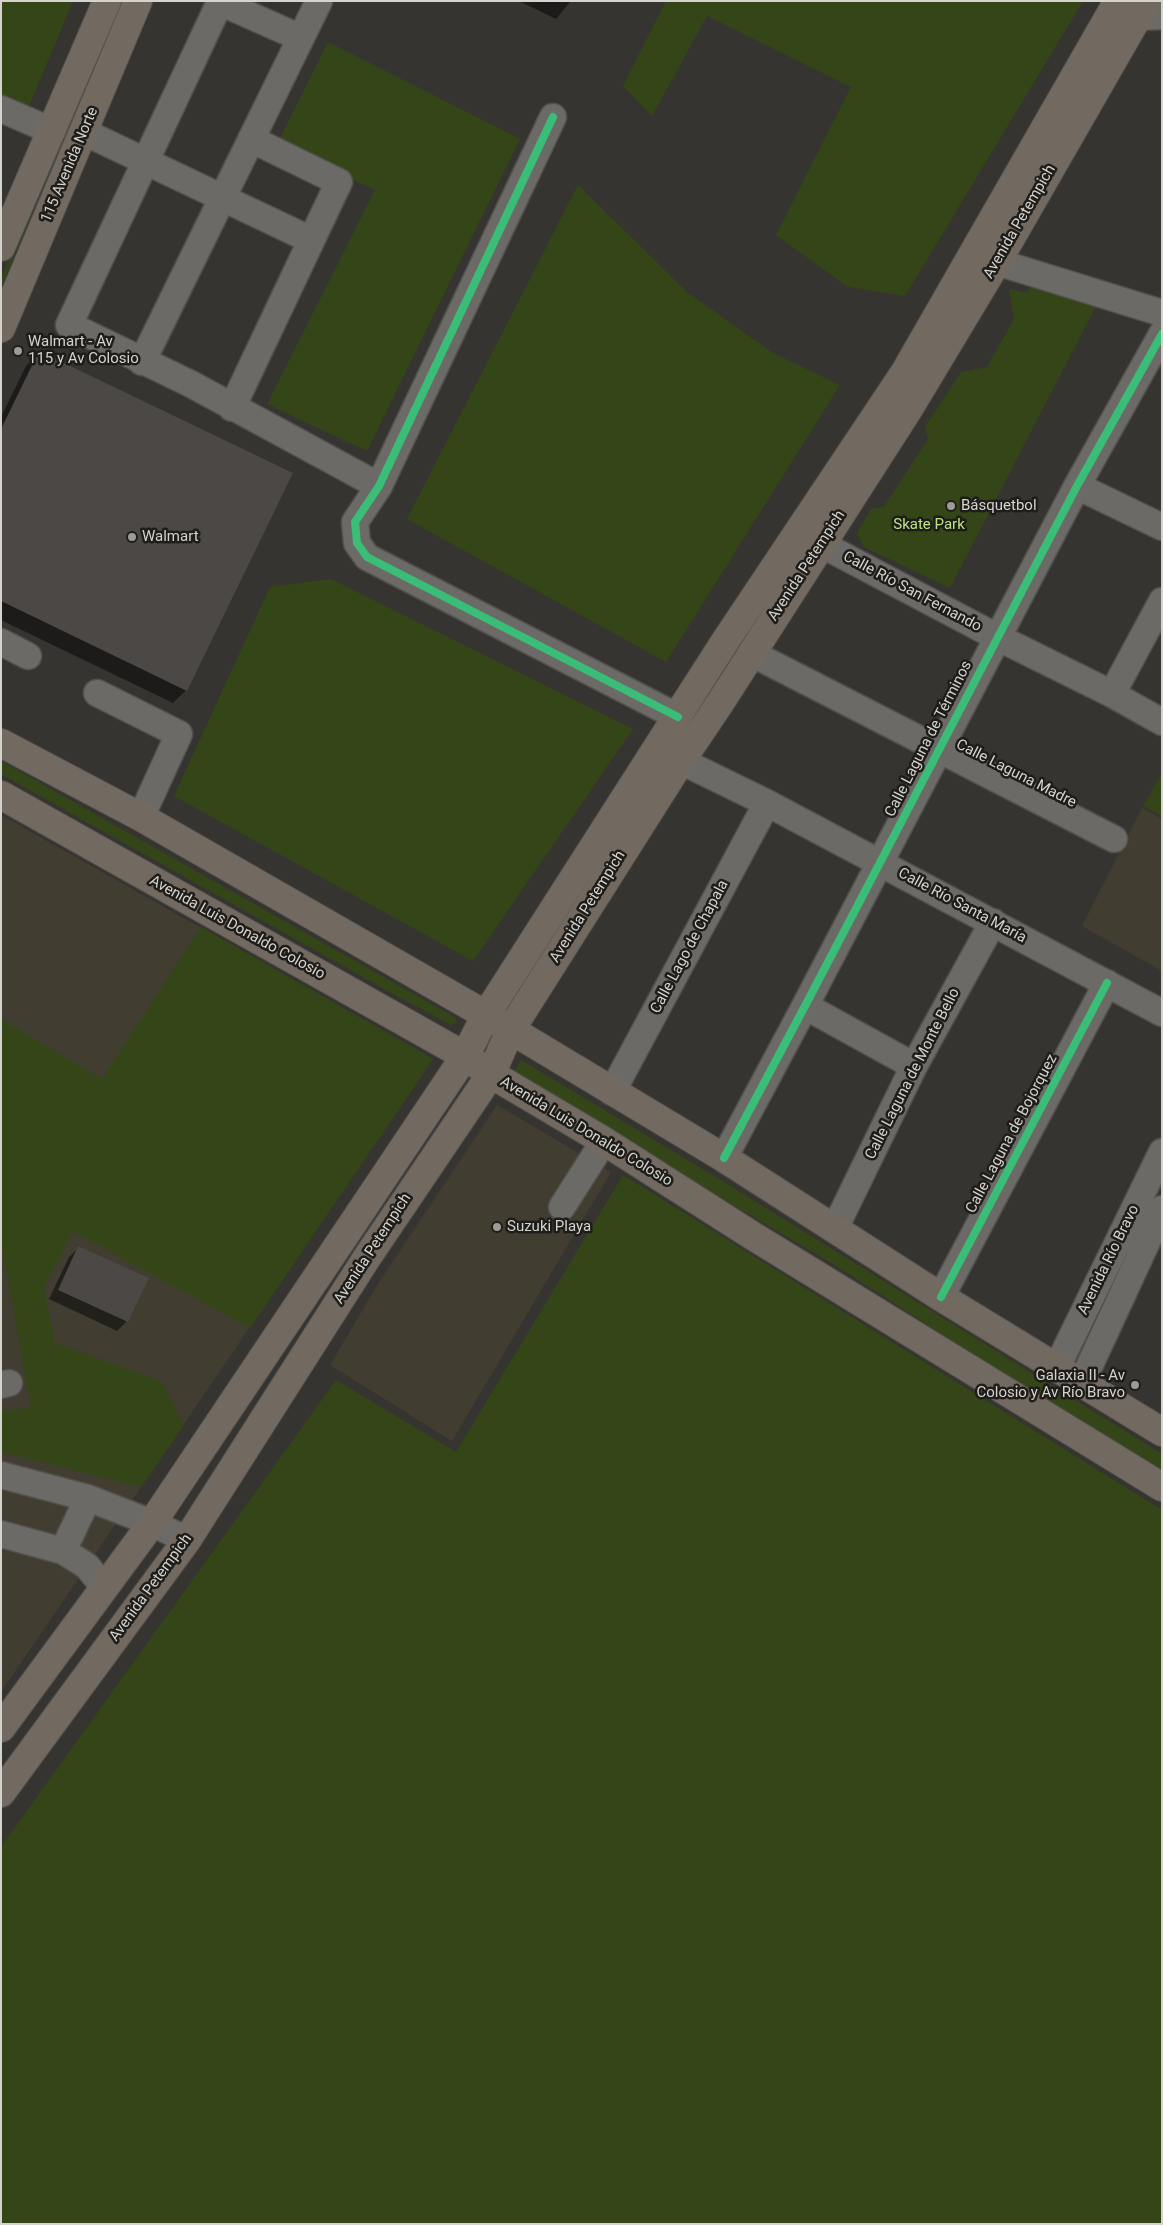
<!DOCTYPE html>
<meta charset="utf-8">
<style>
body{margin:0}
#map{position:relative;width:1163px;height:2225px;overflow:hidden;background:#363430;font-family:Roboto,sans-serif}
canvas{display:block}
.frame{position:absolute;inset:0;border:2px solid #d4d3ce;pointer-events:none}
</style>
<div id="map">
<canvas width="1163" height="2225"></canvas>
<div class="frame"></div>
</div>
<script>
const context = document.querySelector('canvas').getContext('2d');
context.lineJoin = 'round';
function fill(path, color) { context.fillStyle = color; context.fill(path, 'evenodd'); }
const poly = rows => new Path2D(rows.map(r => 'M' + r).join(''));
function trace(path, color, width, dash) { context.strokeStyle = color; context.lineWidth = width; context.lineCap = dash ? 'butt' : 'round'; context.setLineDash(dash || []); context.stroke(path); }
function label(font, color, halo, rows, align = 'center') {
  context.font = font + ' Roboto,sans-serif'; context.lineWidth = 5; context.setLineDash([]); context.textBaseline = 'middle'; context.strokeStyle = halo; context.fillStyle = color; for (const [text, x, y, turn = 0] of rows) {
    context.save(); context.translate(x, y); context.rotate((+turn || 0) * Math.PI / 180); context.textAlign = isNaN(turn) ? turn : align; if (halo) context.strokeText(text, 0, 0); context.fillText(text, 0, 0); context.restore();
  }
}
fill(poly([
 [1142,808,1162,819,1162,971,1082,926],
 [1,815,433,1059,1,1692],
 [497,1105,611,1172,452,1441,330,1365,379,1282]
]), '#413d31');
fill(poly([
 [1,1,73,1,27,111,1,100],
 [119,1,122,1,1,287,1,278],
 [666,1,1083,1,905,296,848,287,776,235,851,87,707,16,652,116,623,86],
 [328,42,520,139,367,451,267,404,375,190,277,144],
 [578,185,687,292,773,353,840,385,666,662,407,519],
 [1032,284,1097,304,950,588,864,547,857,533,871,509,884,507,928,439,925,427,961,372,987,367,1014,319,1009,289,1027,293],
 [331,579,633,729,473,961,174,796,270,587],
 [1,761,456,1018,456,1023,451,1025,388,991,1,774],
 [1162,773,1162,816,1143,806],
 [201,927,433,1059,250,1328,73,1231,44,1288,55,1343,161,1381,184,1425,141,1487,1,1452,1,1412,31,1407,1,1242,1,1019,102,1079],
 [521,1060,724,1182,1162,1454,1162,1473,1025,1388,838,1267,512,1074],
 [623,1175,1162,1510,1162,2224,1,2224,1,1847,336,1380,456,1452]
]), '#344617');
fill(poly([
 [519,1,571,1,556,19],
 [39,353,186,690,173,703,1,620,1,417,26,366],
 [79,1247,127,1321,117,1331,49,1299,69,1257]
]), '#0007');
fill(poly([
 [39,351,293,473,187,691,1,601,1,429],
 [78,1246,149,1278,128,1322,58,1290]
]), '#4b4846');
const minor = poly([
 [1138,17,1162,16],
 [301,38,220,2,69,325,191,384,379,486],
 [1,109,52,131],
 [553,117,379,486,355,522,357,543,367,557,678,717],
 [84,132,311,240],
 [997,262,1162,313],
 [142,362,319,1],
 [232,408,339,182,251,139],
 [1077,486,1162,527],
 [821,544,997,637,1112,694,1162,722],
 [1,642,28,656],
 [751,653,1114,839],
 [97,693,179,734,141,817],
 [1112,694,1162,601],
 [681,761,767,803,1162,1013],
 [805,1006,914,1066],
 [612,1092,767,803],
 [724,1158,805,1006,1077,486,1162,334],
 [562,1207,604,1141],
 [835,1228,914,1066,993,922],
 [941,1297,1107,983],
 [1057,1367,1162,1152],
 [1082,1382,1162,1209],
 [1,1385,9,1383],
 [1,1475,88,1498,152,1523,187,1540],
 [1,1534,63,1551,87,1566,104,1587],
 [63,1551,88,1498]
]);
const major = poly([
 [1,247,107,1],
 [1,328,138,1],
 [1,743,141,817,486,1015,724,1158,941,1297,1162,1432],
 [1,795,465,1056,491,1074,604,1141,753,1236,1162,1487],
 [1,1728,152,1523,465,1056,486,1015,724,643,905,372,1118,1],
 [1,1793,187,1540,366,1259,491,1074,510,1031,681,761,720,703,908,410,997,262,1147,1]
]);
trace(minor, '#51504d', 29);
trace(major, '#51504d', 30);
trace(minor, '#6c6a67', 26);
trace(major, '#726a61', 28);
trace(poly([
 [553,117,379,486,355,522,357,543,367,557,678,717],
 [724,1158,805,1006,1077,486,1162,334],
 [941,1297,1107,983]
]), '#3abd76', 8);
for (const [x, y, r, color] of [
 [18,351,5,"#9d9b97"],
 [951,506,5,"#9d9b97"],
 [132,537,5,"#9d9b97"],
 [497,1227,5,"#9d9b97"],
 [1135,1385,5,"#9d9b97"]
]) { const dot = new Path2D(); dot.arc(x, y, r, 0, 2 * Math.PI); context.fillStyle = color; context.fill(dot); trace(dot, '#1e1d1a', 2); }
label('15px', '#d4d3ce', '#1e1d1a', [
 ["115 Avenida Norte",70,165,-67],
 ["Avenida Petempich",1020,222,-60],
 ["Avenida Petempich",807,566,-57],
 ["Calle Río San Fernando",912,592,28],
 ["Calle Laguna de Términos",929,739,-63],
 ["Calle Laguna Madre",1016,774,27],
 ["Calle Río Santa María",962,906,28],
 ["Avenida Petempich",588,907,-58],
 ["Avenida Luis Donaldo Colosio",237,928,29],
 ["Calle Lago de Chapala",690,947,-62],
 ["Calle Laguna de Monte Bello",913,1074,-63],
 ["Avenida Luis Donaldo Colosio",586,1132,31],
 ["Calle Laguna de Bojorquez",1012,1134,-62],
 ["Avenida Petempich",373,1249,-57],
 ["Avenida Río Bravo",1109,1260,-64],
 ["Avenida Petempich",151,1588,-54]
]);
label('15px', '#d4d3ce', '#1e1d1a', [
 ["Walmart - Av",28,342],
 ["115 y Av Colosio",28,359],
 ["Básquetbol",961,506],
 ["Walmart",142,537],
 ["Suzuki Playa",507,1227],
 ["Galaxia II - Av",1125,1376,"right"],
 ["Colosio y Av Río Bravo",1125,1393,"right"]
], 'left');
label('15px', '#bae482', '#1e1d1a', [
 ["Skate Park",929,525]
]);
</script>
